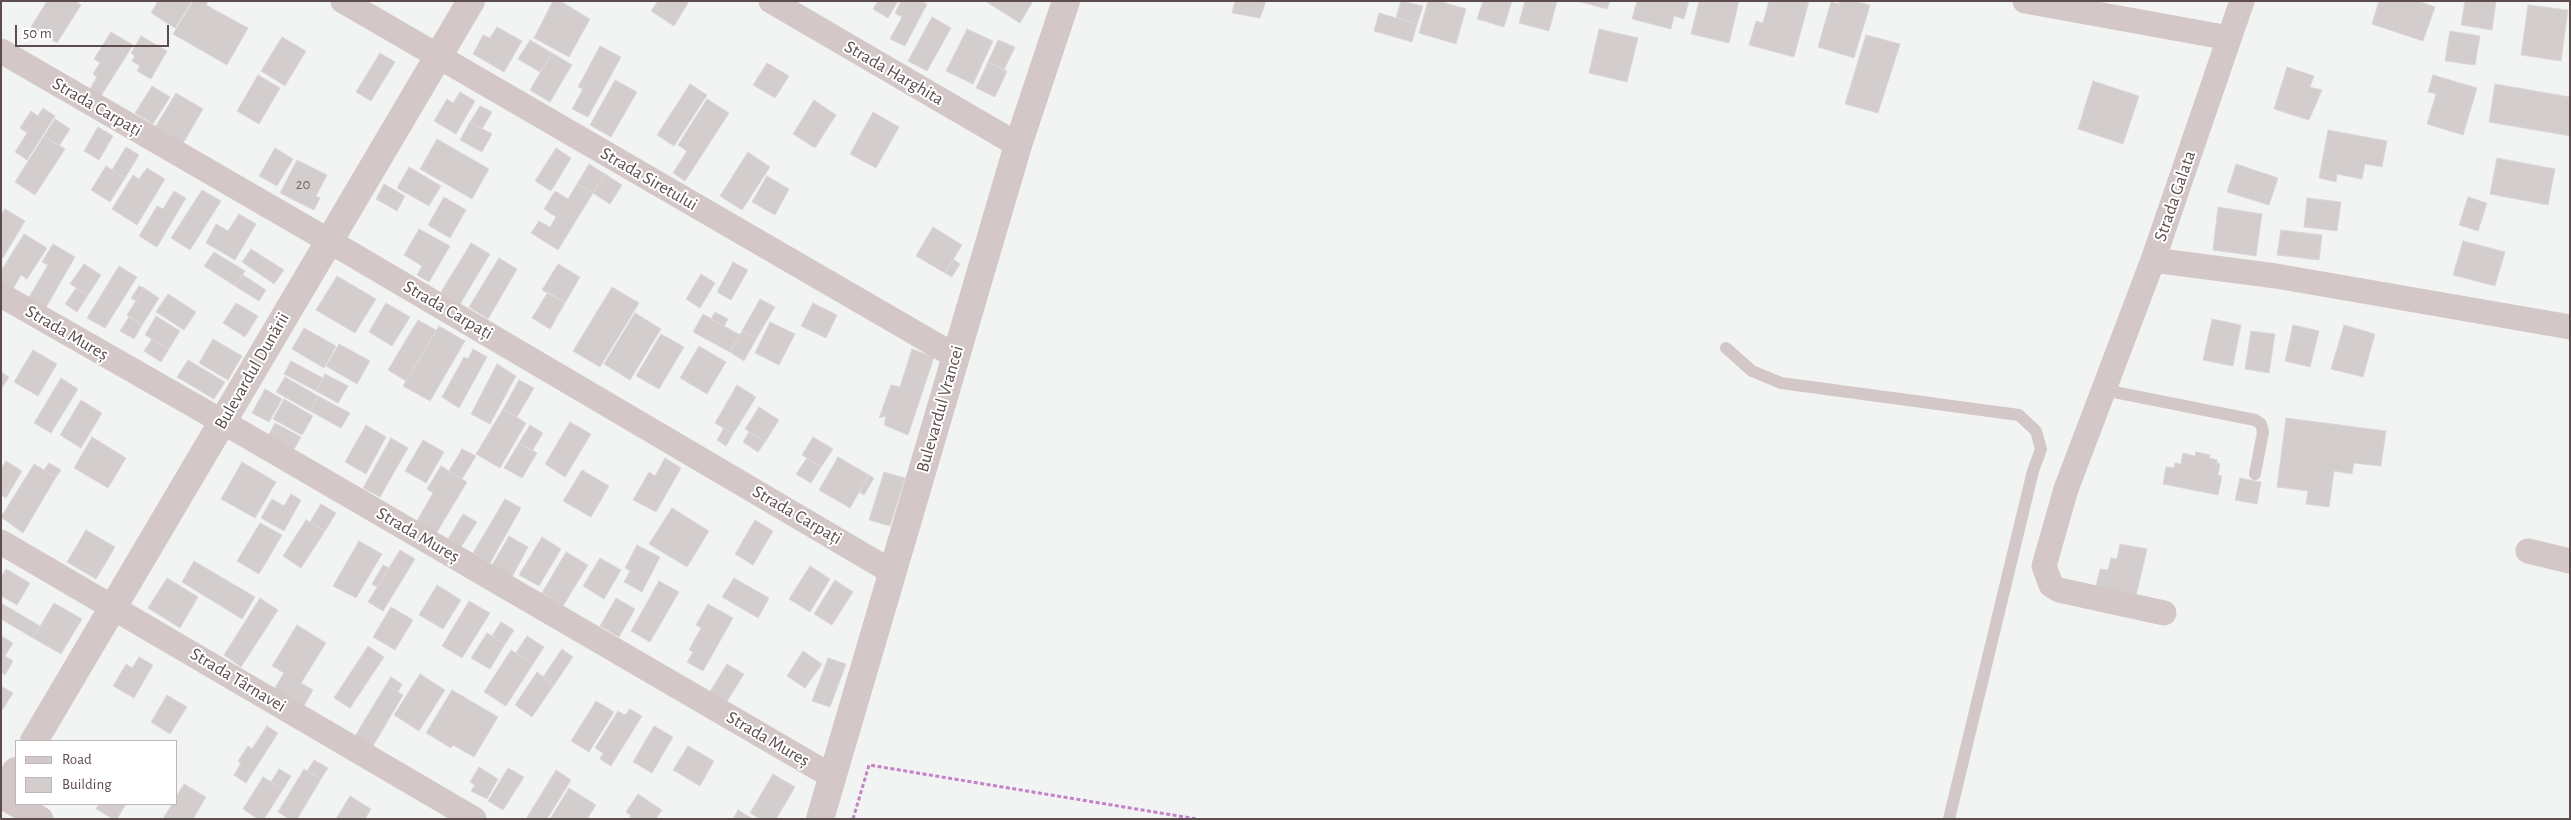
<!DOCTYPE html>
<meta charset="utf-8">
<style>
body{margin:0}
#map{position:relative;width:2571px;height:820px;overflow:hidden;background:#f2f4f3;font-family:"Alegreya Sans",sans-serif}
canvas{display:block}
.frame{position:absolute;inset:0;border:2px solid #5d4c4d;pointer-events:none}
.legend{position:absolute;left:15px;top:740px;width:162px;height:65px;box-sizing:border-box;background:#fff;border:1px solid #beb7b8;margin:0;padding:6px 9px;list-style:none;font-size:15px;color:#5d4c4d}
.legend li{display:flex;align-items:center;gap:10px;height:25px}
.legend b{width:25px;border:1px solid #beb7b8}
.scale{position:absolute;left:15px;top:25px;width:154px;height:22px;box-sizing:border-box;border:2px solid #5d4c4d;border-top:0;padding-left:6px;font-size:15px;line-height:18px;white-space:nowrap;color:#5d4c4d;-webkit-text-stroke:4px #fff;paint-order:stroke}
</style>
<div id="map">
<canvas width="2571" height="820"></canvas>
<div class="frame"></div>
<ul class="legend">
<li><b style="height:6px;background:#d4c7c8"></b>Road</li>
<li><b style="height:14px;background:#d3cdcd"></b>Building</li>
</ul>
<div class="scale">50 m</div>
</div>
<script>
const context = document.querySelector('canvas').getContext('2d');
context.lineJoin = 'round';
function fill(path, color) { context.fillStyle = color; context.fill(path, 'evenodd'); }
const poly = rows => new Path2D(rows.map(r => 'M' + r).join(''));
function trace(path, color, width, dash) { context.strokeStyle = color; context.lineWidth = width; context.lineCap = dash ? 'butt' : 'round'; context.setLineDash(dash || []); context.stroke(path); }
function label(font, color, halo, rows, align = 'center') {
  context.font = font + ' "Alegreya Sans",sans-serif'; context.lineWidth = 4; context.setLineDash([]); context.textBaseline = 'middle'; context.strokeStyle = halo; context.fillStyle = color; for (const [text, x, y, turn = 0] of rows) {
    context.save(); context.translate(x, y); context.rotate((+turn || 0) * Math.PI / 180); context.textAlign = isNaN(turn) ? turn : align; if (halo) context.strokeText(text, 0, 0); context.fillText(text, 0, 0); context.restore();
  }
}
const building = poly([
 [47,1,75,1,81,5,57,43,31,27,47,1],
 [158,1,192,1,175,28,151,13,158,1],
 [193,1,208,1,206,5,248,28,227,65,173,34,193,1],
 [553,1,560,1,590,19,569,57,534,38,553,1],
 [658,1,685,1,688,3,674,26,651,11,658,1],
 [878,1,898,1,888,18,873,9,878,1],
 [901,1,921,1,927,4,905,46,890,39,902,17,895,13,901,1],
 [985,1,1033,1,1020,23,985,1],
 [1235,1,1266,1,1260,18,1232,13,1235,1],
 [1401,1,1423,6,1417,24,1396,18,1401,1],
 [1428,1,1439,1,1466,9,1456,44,1419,33,1428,1],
 [1483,1,1512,1,1504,27,1477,19,1483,1],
 [1525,1,1557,1,1549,31,1519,23,1525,1],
 [1577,1,1610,1,1607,9,1577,1],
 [1637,1,1689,1,1684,19,1674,16,1671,29,1632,19,1637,1],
 [1699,1,1739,1,1729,43,1691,34,1699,1],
 [1769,1,1809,1,1794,57,1749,45,1756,21,1763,23,1769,1],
 [1839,1,1854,1,1870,5,1854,58,1818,47,1831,2,1839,4,1839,1],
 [2379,1,2418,1,2435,7,2423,41,2372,24,2379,1],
 [2465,1,2496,1,2492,30,2461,25,2465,1],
 [2528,5,2568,10,2561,61,2521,55,2528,5],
 [1379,13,1417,24,1412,42,1374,31,1379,13],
 [932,17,951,28,927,71,908,61,932,17],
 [497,27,522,41,504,72,473,54,483,35,490,38,497,27],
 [967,29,993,41,973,84,946,71,967,29],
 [1599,29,1638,38,1627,82,1589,73,1599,29],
 [2450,31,2480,36,2475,65,2445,61,2450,31],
 [111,32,133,45,101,96,90,89,97,77,93,74,100,63,94,59,111,32],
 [1866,35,1900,44,1878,113,1845,104,1866,35],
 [141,36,167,51,151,79,137,71,140,66,132,61,135,56,131,53,141,36],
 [282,37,306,51,285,86,261,71,282,37],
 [530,40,552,53,540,72,518,59,530,40],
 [998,40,1015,47,1004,70,988,62,998,40],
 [600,46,621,57,588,117,572,109,583,89,578,87,600,46],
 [380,53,395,62,371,101,356,92,380,53],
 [552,53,572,65,550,102,530,90,552,53],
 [988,62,1007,71,995,97,976,88,988,62],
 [767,63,789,76,775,98,753,85,767,63],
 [2287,67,2314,76,2310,87,2322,90,2309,120,2274,109,2287,67],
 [258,75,280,88,259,124,237,111,258,75],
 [2433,75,2477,88,2463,135,2427,124,2436,94,2428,92,2433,75],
 [615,80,637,92,611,137,590,125,615,80],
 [2093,81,2139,96,2123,144,2078,129,2093,81],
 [690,84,707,95,674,146,657,135,690,84],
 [2495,84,2570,97,2570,136,2489,122,2495,84],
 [152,86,170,97,153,124,135,113,152,86],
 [460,92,475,101,456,134,434,121,447,99,453,103,460,92],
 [176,93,203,109,182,145,154,129,176,93],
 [707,99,729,113,685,181,673,173,687,151,678,145,707,99],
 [814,100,836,115,815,148,793,134,814,100],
 [480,106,492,112,482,129,470,122,480,106],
 [43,108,55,116,27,160,15,152,27,133,20,128,31,111,38,116,43,108],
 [873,112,899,127,876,168,850,154,873,112],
 [55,119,70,129,59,146,44,136,55,119],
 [470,122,492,134,482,152,460,140,470,122],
 [98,127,113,136,99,160,84,151,98,127],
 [2328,130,2387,141,2382,167,2365,164,2362,179,2337,174,2336,182,2319,178,2328,130],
 [44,136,65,149,35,195,15,182,44,136],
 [437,139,489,169,472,199,420,169,437,139],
 [126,147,139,155,125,178,112,170,126,147],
 [275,148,293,159,277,186,259,176,275,148],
 [556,148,571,158,551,191,535,181,556,148],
 [748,152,770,167,742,210,720,196,748,152],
 [2497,158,2555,169,2548,205,2490,194,2497,158],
 [297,160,327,175,316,196,320,198,314,210,280,193,297,160],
 [589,164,605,174,593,193,577,184,589,164],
 [2236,164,2278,178,2269,205,2227,192,2236,164],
 [106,166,125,178,110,202,91,190,106,166],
 [409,167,441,186,429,206,397,188,409,167],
 [147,168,165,179,137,225,112,209,133,175,139,179,147,168],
 [605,174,622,185,610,204,593,193,605,174],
 [767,176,789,189,775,215,752,202,767,176],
 [384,184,405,196,397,211,376,199,384,184],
 [577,184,593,193,558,250,531,233,539,221,550,227,556,217,544,209,555,191,568,199,577,184],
 [202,190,221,201,190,250,171,238,202,190],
 [174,191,186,198,157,247,139,236,157,206,163,209,174,191],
 [444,197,466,210,450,238,428,225,444,197],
 [2468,197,2487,203,2478,231,2459,225,2468,197],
 [2307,198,2341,202,2337,231,2304,227,2307,198],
 [2218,207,2262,214,2256,256,2213,250,2218,207],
 [5,209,25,221,3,258,1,257,1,215,5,209],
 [239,214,256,224,235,260,206,243,216,224,228,231,239,214],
 [933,227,962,245,945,273,916,256,933,227],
 [419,229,450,246,429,282,417,275,422,266,404,255,419,229],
 [2281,230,2322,235,2319,260,2277,255,2281,230],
 [24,234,47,248,27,279,21,275,11,292,1,286,1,271,24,234],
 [2463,241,2505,252,2495,286,2453,275,2463,241],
 [471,243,490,254,460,304,441,292,471,243],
 [53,244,75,257,45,309,28,299,48,265,42,262,53,244],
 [251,249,284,270,274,284,242,262,251,249],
 [214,252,245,271,235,286,204,266,214,252],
 [499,258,517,269,488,319,469,307,499,258],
 [953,259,960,264,952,277,945,273,953,259],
 [733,262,748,270,731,300,717,292,733,262],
 [84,264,101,275,88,295,70,284,84,264],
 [558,264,580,277,565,303,542,290,558,264],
 [119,266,137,277,105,328,87,318,119,266],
 [701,274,715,283,700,308,686,299,701,274],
 [243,275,266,290,259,301,235,286,243,275],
 [337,276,376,299,355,333,316,310,337,276],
 [139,286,144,288,136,301,131,298,139,286],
 [612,287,639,303,600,367,573,351,612,287],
 [76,288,88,295,77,312,65,304,76,288],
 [144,288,159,298,142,325,127,315,144,288],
 [548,292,565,303,550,329,532,318,548,292],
 [168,294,196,312,184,330,156,312,168,294],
 [760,299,775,307,756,339,742,331,760,299],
 [236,303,258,316,245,337,223,323,236,303],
 [386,303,410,317,392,346,369,332,386,303],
 [813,303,837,315,826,338,801,326,813,303],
 [715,312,728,319,724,326,711,319,715,312],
 [635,313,661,329,630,380,604,364,635,313],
 [703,314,740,335,730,352,693,332,703,314],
 [156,316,180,331,169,349,145,335,156,316],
 [129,317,142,325,134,339,120,331,129,317],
 [2212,319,2241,325,2233,366,2203,360,2212,319],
 [418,320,436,330,406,381,388,370,418,320],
 [770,322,795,334,779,365,755,353,770,322],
 [2293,325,2319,331,2310,367,2285,361,2293,325],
 [2344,325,2375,334,2363,377,2331,369,2344,325],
 [439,326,465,341,430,401,403,386,439,326],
 [304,328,336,346,324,368,292,349,304,328],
 [742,331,756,339,744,361,730,352,742,331],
 [2251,331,2275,334,2269,373,2245,369,2251,331],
 [661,334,684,347,659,389,636,376,661,334],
 [152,339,169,349,161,362,144,351,152,339],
 [213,339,242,356,228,380,199,363,213,339],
 [339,344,370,361,357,384,326,366,339,344],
 [699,346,726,362,707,394,680,378,699,346],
 [473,349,487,357,459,408,442,397,464,357,468,359,473,349],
 [912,349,934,357,908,435,884,425,886,416,879,418,891,385,900,387,912,349],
 [33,350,57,364,38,396,14,382,33,350],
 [188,360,225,382,214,399,177,377,188,360],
 [291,361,323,378,316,391,284,374,291,361],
 [497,364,516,376,490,424,471,414,497,364],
 [1,372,9,377,1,389,1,372],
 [325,374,348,386,338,403,316,391,325,374],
 [285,377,318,396,310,411,276,392,285,377],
 [61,378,78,389,51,433,34,423,61,378],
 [519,380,534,388,517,417,503,409,519,380],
 [737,385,756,397,733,434,715,423,737,385],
 [265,389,282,399,269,422,252,413,265,389],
 [318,396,350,413,341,428,310,411,318,396],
 [284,399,313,416,302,435,273,419,284,399],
 [81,400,102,413,81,448,60,435,81,400],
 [759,407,779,420,765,442,745,429,759,407],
 [503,409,526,423,500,468,476,454,503,409],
 [2286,418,2386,431,2381,466,2354,463,2352,474,2334,471,2329,507,2306,504,2308,491,2277,487,2286,418],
 [570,422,591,434,565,477,545,464,570,422],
 [275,423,301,437,291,454,266,440,275,423],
 [366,425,386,437,366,474,345,462,366,425],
 [530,425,543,433,532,451,519,443,530,425],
 [724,428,733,434,726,446,717,440,724,428],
 [749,432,765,442,758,452,743,442,749,432],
 [92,437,126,458,108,488,74,468,92,437],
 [813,437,833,449,821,467,802,455,813,437],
 [391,438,408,448,380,497,363,488,391,438],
 [423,440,444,452,426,483,405,471,423,440],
 [519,443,537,453,522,478,504,468,519,443],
 [462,449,476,456,462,479,449,471,462,449],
 [2196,452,2210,455,2209,458,2217,460,2217,463,2220,464,2218,475,2222,476,2218,495,2163,484,2166,467,2174,468,2175,463,2181,464,2183,453,2195,456,2196,452],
 [838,457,869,475,850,508,819,490,838,457],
 [665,458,681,468,656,512,633,500,649,472,655,476,665,458],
 [807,458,821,467,811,483,796,474,807,458],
 [6,461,22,471,6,498,1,495,1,469,6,461],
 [242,462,276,482,255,518,221,499,242,462],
 [49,463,61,470,56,477,44,470,49,463],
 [34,464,56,477,23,533,1,517,34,464],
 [441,466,467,482,434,537,414,526,433,493,427,489,441,466],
 [582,470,609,486,591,517,563,501,582,470],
 [884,472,905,478,890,526,869,520,884,472],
 [869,475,874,478,864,495,859,492,869,475],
 [2240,478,2261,482,2257,504,2235,500,2240,478],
 [291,494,301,500,284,531,261,518,272,499,284,506,291,494],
 [505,499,521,508,490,563,473,553,505,499],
 [321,504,336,513,325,531,310,522,321,504],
 [672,508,709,531,687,567,649,544,672,508],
 [463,514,477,522,461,547,448,539,463,514],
 [306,520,325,531,301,568,283,556,306,520],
 [755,520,773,531,753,565,735,554,755,520],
 [260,523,282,535,259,574,237,561,260,523],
 [86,530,115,547,96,579,67,562,86,530],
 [509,536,528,547,511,579,491,567,509,536],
 [542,537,561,549,539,586,519,575,542,537],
 [359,541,382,554,356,598,333,586,359,541],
 [2120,544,2147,549,2136,596,2096,586,2100,569,2108,570,2111,558,2117,559,2120,544],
 [637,545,660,557,642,592,624,582,630,571,625,568,637,545],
 [400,550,415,559,383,611,368,602,400,550],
 [566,552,588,565,563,606,542,593,566,552],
 [600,558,621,570,604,599,583,586,600,558],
 [194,561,255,597,242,619,182,582,194,561],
 [383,565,389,568,377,587,372,584,383,565],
 [810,566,830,579,810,612,789,599,810,566],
 [6,569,30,583,17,605,1,596,1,577,6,569],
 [167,578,198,597,180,628,148,608,167,578],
 [734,578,769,598,758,618,722,597,734,578],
 [835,580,853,592,832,625,814,614,835,580],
 [659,581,679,592,650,642,631,631,659,581],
 [437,585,461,600,443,629,419,615,437,585],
 [260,598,278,610,241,667,224,655,260,598],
 [616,598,635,609,619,637,600,626,616,598],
 [469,601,490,613,462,658,442,646,469,601],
 [1,603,40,626,33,638,1,619,1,603],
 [54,603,82,619,61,654,33,638,54,603],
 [708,604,733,618,703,671,687,662,693,652,689,650,701,628,696,625,708,604],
 [391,607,413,620,395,650,373,637,391,607],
 [501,622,514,630,505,644,492,636,501,622],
 [297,625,326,643,301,683,313,690,302,709,273,691,284,673,272,666,297,625],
 [487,633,505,644,490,669,471,658,487,633],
 [1,636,13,643,5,656,13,661,5,675,1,672,1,636],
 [527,636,544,647,533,664,516,653,527,636],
 [368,646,384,657,350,708,334,698,368,646],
 [562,649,573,657,554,685,543,677,562,649],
 [511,650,533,664,506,706,484,692,511,650],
 [803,651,822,664,805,688,787,676,803,651],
 [139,657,153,665,134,698,113,686,126,664,132,668,139,657],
 [828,658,846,664,830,707,812,701,828,658],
 [727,664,744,674,726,703,709,693,727,664],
 [537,672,554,685,532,717,515,705,537,672],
 [420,674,445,690,419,731,394,715,420,674],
 [391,677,402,684,398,692,386,685,391,677],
 [386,685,403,695,373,746,355,736,386,685],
 [1,686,13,693,3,709,1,709,1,686],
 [452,690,498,717,474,757,453,745,451,748,426,733,452,690],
 [167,695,187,707,170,734,151,722,167,695],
 [596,701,614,712,589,752,571,741,596,701],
 [630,709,642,716,611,766,600,759,603,753,595,748,618,711,625,715,630,709],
 [267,726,278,733,246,783,234,775,241,763,238,761,248,746,252,749,267,726],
 [654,726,673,737,652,773,633,762,654,726],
 [688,746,714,761,700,786,673,770,688,746],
 [314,760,328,768,321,779,307,771,314,760],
 [479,767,498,779,487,799,471,791,475,785,470,782,479,767],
 [508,768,524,777,503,810,488,801,508,768],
 [279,769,291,776,283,789,271,782,279,769],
 [304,769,321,779,297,819,289,819,278,812,304,769],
 [556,770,571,780,547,819,526,819,556,770],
 [773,774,795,787,776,819,760,819,750,813,773,774],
 [263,777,283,789,264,819,258,819,243,809,263,777],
 [184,784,206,797,193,819,163,819,172,804,176,804,176,797,184,784],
 [569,788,596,805,587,819,550,819,569,788],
 [638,794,662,810,656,819,629,819,631,816,626,812,638,794],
 [350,796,371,809,365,819,336,819,350,796],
 [99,804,126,804,117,819,113,819,96,809,99,804],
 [738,810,753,819,733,819,738,810]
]);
fill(building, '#d3cdcd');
trace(building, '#dcd7d6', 1);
trace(poly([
 [853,819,869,765,1197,819]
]), '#c382c5', 3, [4, 2.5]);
trace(poly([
 [1726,348,1752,371,1781,383,2019,415,2036,431,2041,449,2033,471,1949,819],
 [2104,390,2255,420,2261,424,2263,432,2255,474]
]), '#d4c7c8', 12);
trace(poly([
 [343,1,955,356],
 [771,1,1018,145],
 [2025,1,2229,38],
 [1,51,348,252,892,572],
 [2153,260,2276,276,2570,327],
 [1,295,223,422,833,777],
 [1,542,474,819],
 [2528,551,2570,561],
 [2164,613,2059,590,2051,585,2044,566,2066,489,2153,260,2242,1],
 [1,796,41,819]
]), '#d4c7c8', 25);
trace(poly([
 [34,741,471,1],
 [1,797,16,771],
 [820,819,1018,145,1066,1]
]), '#d4c7c8', 28);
label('15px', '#7a6c6d', null, [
 ["20",303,184]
]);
label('18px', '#5d4c4d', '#fff', [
 ["Strada Harghita",894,73,30],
 ["Strada Carpați",97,107,30],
 ["Strada Siretului",649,179,30],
 ["Strada Galata",2175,196,-71],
 ["Strada Carpați",448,310,30],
 ["Strada Mureș",67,333,30],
 ["Bulevardul Dunării",252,371,-60],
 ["Bulevardul Vrancei",940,409,-74],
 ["Strada Carpați",797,515,30],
 ["Strada Mureș",418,535,30],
 ["Strada Târnavei",238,680,31],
 ["Strada Mureș",768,739,30]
]);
</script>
